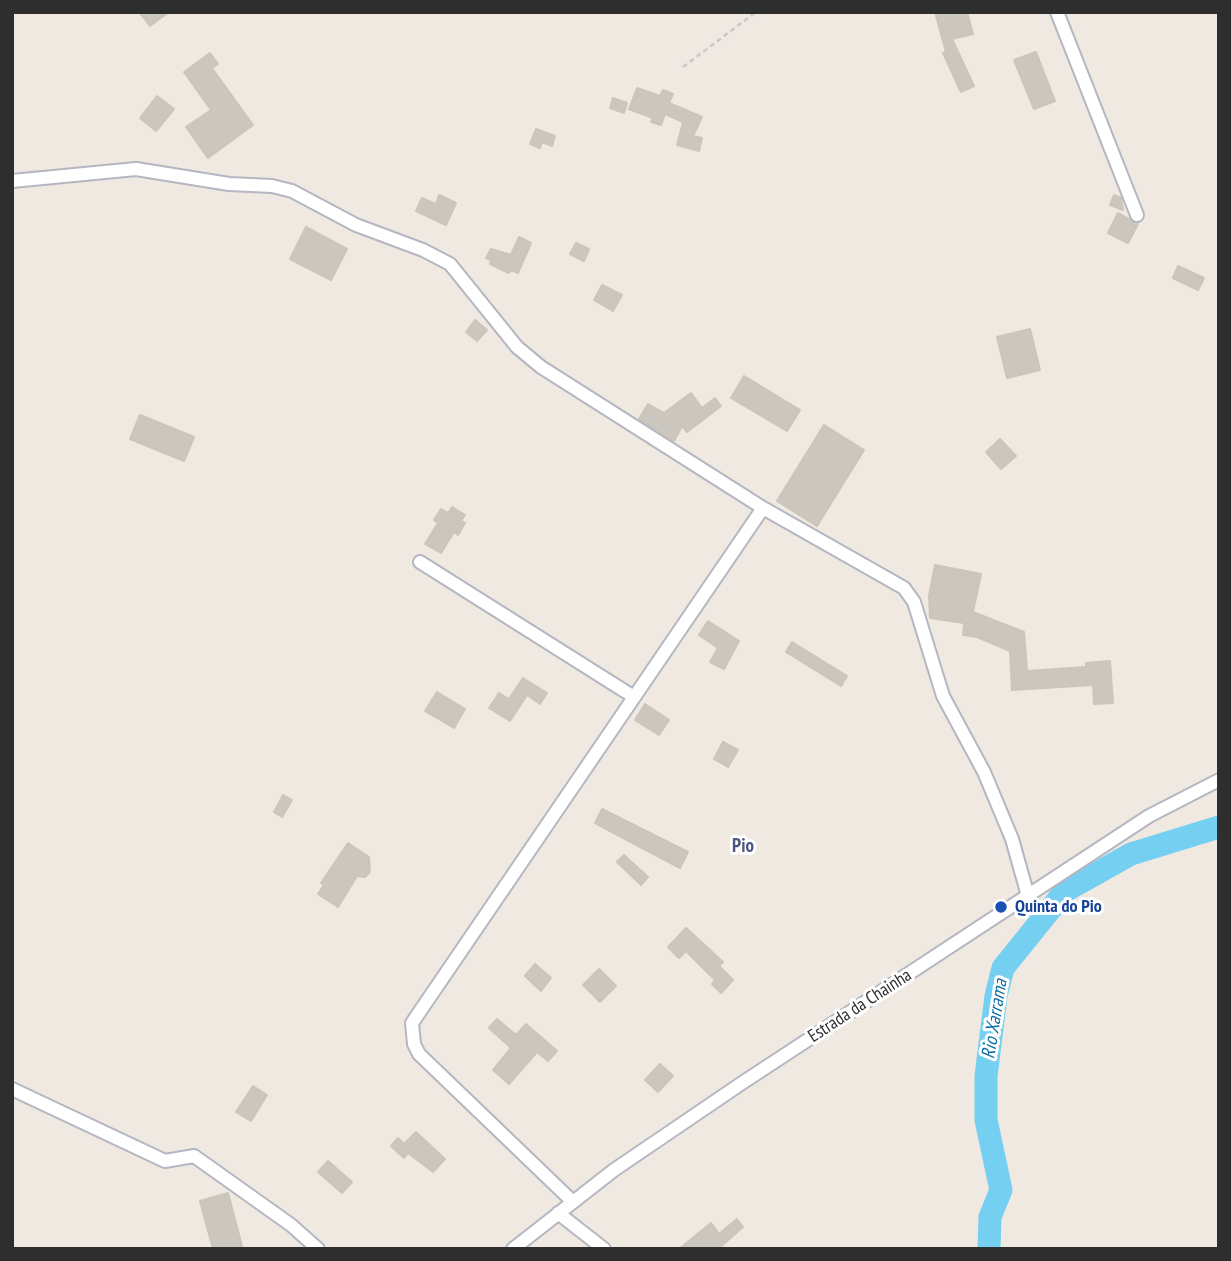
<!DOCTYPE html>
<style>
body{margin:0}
#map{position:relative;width:1231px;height:1261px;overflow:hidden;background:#efe9e1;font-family:"PT Sans Narrow",sans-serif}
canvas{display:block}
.frame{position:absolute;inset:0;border:14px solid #2e2e2e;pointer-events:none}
</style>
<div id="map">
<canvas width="1231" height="1261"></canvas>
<div class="frame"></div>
</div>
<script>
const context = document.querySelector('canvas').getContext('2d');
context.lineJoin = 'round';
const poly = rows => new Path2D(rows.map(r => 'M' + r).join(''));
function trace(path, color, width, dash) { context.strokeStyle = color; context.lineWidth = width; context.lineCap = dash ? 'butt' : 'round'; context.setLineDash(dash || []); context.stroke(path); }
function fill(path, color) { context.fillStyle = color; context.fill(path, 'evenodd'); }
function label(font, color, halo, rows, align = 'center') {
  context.font = font + ' "PT Sans Narrow",sans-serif'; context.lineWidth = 6; context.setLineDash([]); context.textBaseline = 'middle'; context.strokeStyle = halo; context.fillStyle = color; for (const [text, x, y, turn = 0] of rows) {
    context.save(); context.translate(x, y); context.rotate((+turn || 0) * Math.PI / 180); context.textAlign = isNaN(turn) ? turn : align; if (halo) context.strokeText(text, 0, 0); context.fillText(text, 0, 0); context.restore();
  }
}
trace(poly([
 [989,1249,990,1217,1001,1190,986,1120,986,1076,996,996,1003,968,1065,891,1131,854,1219,827]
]), '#75cff0', 23);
const building = poly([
 [139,12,169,12,150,26,139,12],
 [935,12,967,12,973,34,952,39,974,86,961,92,943,53,946,52,935,12],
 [1036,52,1055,101,1034,109,1014,60,1036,52],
 [210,53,218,64,212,68,253,125,208,158,186,127,211,110,184,72,210,53],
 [637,88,660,96,663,90,673,94,669,103,702,117,693,136,702,138,699,151,677,145,683,122,665,114,661,125,651,122,653,118,629,109,637,88],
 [157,96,174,109,156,131,140,118,157,96],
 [613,98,627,103,624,113,610,108,613,98],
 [536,129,555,136,552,146,542,142,540,148,530,144,536,129],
 [439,195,456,203,446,225,416,211,422,198,436,204,439,195],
 [1114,195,1121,198,1123,210,1110,205,1114,195],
 [1118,213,1138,224,1128,243,1108,233,1118,213],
 [306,227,347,249,331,280,290,259,306,227],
 [519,237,531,243,518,273,511,270,509,273,490,264,491,261,486,258,491,249,511,255,519,237],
 [576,243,589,249,584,261,570,254,576,243],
 [1178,266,1204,278,1198,290,1173,278,1178,266],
 [602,285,622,295,613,311,594,300,602,285],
 [475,320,487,330,477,341,466,332,475,320],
 [1030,329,1040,370,1007,378,997,337,1030,329],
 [744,376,800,410,787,431,731,398,744,376],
 [691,393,702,408,715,398,721,406,687,432,682,426,674,441,639,419,648,404,664,413,691,393],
 [140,415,194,437,184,461,130,439,140,415],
 [824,425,864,450,817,526,777,501,824,425],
 [1000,439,1016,456,1001,469,986,452,1000,439],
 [452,507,465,515,461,521,465,523,458,535,454,532,441,553,425,544,438,523,434,520,441,509,448,513,452,507],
 [935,565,981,574,973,612,1024,632,1027,671,1086,667,1086,663,1110,661,1113,703,1094,704,1093,685,1012,690,1010,651,977,637,963,635,964,623,930,618,929,596,935,565],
 [708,621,739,641,724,669,710,662,718,648,699,635,708,621],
 [792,642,847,676,841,686,786,652,792,642],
 [523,678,547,693,540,704,527,695,510,721,489,708,499,693,509,699,523,678],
 [437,692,465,709,454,728,425,711,437,692],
 [645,704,669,720,659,735,635,720,645,704],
 [723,742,738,750,728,767,714,759,723,742],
 [283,795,292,800,282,817,274,812,283,795],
 [602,809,688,852,680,868,595,823,602,809],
 [348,843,369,857,370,872,365,877,357,876,338,907,318,894,324,885,321,883,348,843],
 [624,855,648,877,641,885,617,862,624,855],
 [686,928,723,962,719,966,733,980,721,993,712,984,715,980,686,951,679,958,668,947,686,928],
 [535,964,551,978,541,991,525,976,535,964],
 [599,969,616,986,600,1002,583,985,599,969],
 [497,1019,516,1035,526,1024,557,1051,548,1061,537,1052,509,1084,493,1070,511,1048,489,1028,497,1019],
 [660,1064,673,1076,658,1092,645,1080,660,1064],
 [253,1086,267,1095,251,1121,236,1112,253,1086],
 [416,1132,445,1159,433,1172,408,1153,404,1158,391,1146,398,1138,404,1144,416,1132],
 [328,1161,352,1182,342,1193,318,1172,328,1161],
 [228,1193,242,1246,213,1249,200,1201,228,1193],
 [737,1219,743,1227,718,1249,679,1249,711,1223,719,1234,737,1219]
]);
fill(building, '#cbc7bf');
trace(building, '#cbc5ba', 2);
const minor = poly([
 [1057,12,1137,215],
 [12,181,136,169,229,184,272,186,292,191,356,225,423,250,450,264,517,347,541,367,763,508,904,588,914,602,943,696,984,772,1012,839,1028,896],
 [420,562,634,697],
 [12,1089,165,1161,194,1156,291,1225,318,1249],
 [572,1201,419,1054,414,1044,412,1023,763,508],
 [558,1213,604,1249],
 [513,1249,614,1170,742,1083,1149,816,1219,780]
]);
trace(minor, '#b4b7c1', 16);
trace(poly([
 [683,67,756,12]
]), '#c9c9c9', 2.5, [5, 3.5]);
trace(minor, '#fff', 12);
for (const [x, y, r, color] of [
 [1001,907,7,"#1a4fb4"]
]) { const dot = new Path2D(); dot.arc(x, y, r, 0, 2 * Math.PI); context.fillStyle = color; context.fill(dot); trace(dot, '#fff', 2.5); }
label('bold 18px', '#164399', '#fff', [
 ["Quinta do Pio",1015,907]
], 'left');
label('18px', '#2e2e2e', '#fff', [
 ["Estrada da Chainha",860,1006,-33]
]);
label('bold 19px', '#4d5680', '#fff', [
 ["Pio",743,847]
]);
label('italic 19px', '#0d6fa3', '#fff', [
 ["Rio Xarrama",995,1019,-81]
]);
</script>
